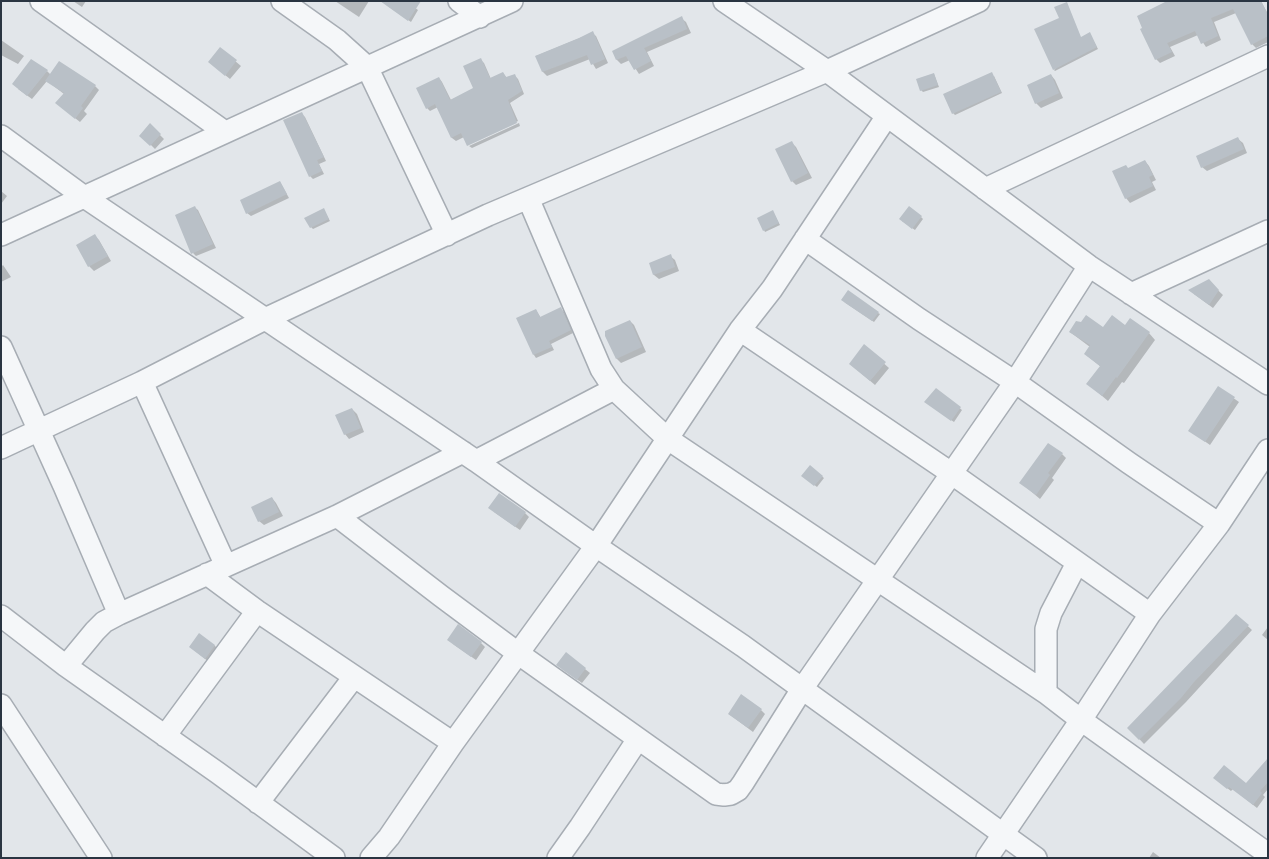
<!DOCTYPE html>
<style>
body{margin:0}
#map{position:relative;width:1269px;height:859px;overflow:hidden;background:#e2e6ea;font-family:"Source Sans 3",sans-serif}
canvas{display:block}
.frame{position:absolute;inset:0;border:2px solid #2a3542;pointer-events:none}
</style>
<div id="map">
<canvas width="1269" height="859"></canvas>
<div class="frame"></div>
</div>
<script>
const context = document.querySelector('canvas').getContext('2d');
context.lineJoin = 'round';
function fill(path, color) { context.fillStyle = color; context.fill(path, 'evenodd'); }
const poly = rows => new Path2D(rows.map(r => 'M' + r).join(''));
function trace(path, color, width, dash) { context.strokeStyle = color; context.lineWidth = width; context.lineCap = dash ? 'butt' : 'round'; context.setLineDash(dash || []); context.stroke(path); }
fill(poly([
 [73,1,86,1,82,7],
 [335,1,369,1,359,17],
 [406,1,418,10,411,22,388,6],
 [1171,1,1261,1,1268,14,1268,42,1256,48,1252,44,1236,13,1214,22,1221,40,1206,47,1198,35,1170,47,1175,56,1160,63,1156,59],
 [681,18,686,22,691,33,647,52,654,66,639,74,630,60,621,64,617,60,614,52],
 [592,33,596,36,608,63,596,69,590,59,547,76,543,72,536,56],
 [1090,34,1098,49,1055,71,1054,70,1081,38],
 [1,40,24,56,18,64,1,55],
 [221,49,241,66,230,79,214,66],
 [481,60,484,63,491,79,503,73,507,78,514,75,518,79,524,94,510,103,518,121,468,144,464,137,456,141,452,138,438,107,430,111,427,108,439,78,442,82,451,100,475,88],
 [47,71,51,75,95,86,99,90,84,111,87,114,80,122,61,107,64,94,47,81,32,99,18,89],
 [934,74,939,87,923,92,921,90],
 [1051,75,1055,80,1063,98,1041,108,1036,103],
 [994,76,1002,93,955,115,953,113],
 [302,114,305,117,326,161,319,164,324,174,313,179,310,176],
 [519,123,520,126,472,148,469,146],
 [150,125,164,139,155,149,141,135],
 [1238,139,1243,143,1247,153,1207,171,1202,167],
 [792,143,796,147,812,178,796,185,792,181],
 [1145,161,1149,166,1156,180,1152,182,1156,190,1130,203,1126,198,1129,169],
 [280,182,289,198,251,216,247,213],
 [1,191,7,196,1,204],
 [194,207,198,210,216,248,196,256,193,253],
 [325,212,330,221,313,229,311,227],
 [773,212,780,225,765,232,764,230],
 [921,217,923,219,915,230,902,221],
 [95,236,99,240,111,261,94,271,89,266,78,245],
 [670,256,675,260,679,271,659,279,654,275,650,264],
 [3,265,11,277,1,282,1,267],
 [1208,281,1223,295,1213,308,1194,294],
 [844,302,878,313,880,314,874,322],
 [561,309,564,312,573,333,551,344,554,350,536,358,534,355,536,310,541,318],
 [630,321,634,325,646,352,621,363,617,359,606,336],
 [1125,326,1149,333,1155,340,1124,383,1122,382,1108,401,1088,384,1101,367,1085,354,1090,347,1070,332],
 [864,346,889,368,875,385,855,368],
 [1219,388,1239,402,1210,445,1190,431],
 [936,389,962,410,954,422,928,404],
 [352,409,357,414,364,432,349,439,345,434],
 [1062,454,1066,458,1052,478,1054,480,1040,499,1021,483],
 [810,467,824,478,817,487,803,476],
 [272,498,276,503,283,516,264,525,259,521],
 [494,512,525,513,529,517,520,530],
 [1236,615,1252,630,1186,702,1144,744,1129,728],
 [1268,627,1268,640,1262,635],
 [481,643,485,647,476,660,453,644],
 [214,645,219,650,209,662,190,647],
 [562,669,585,669,590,673,582,683],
 [761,710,765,714,753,732,729,714],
 [1268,760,1268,789,1263,795,1265,797,1257,808,1233,789,1231,791,1218,781,1246,785],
 [1153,852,1161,858,1149,858]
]), '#0003');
fill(poly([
 [380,1,421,1,408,21],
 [1167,1,1261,1,1268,15,1268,36,1251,45,1233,9,1211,18,1218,36,1201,44,1195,31,1167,43,1172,52,1155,60,1140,29,1142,28,1137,16],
 [1067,2,1081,37,1090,32,1097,47,1053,70,1034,29,1059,18,1054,7],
 [682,16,687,29,644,48,651,61,634,70,626,56,616,60,612,51],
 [593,31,605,59,591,65,587,55,542,72,535,56,579,38],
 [220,47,237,60,225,76,208,62],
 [481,58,490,78,503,72,506,77,515,74,522,91,508,100,517,123,467,146,461,133,451,138,435,104,426,109,416,88,439,77,450,100,473,88,463,66],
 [31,59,48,70,27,96,12,84],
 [59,61,96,85,81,106,83,108,75,119,55,103,64,93,45,81],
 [992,72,1001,92,952,114,943,94],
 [934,73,938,85,920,91,916,79],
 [1051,74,1059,93,1035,104,1027,85],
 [302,112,324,157,317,160,322,171,309,177,283,120],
 [150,123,161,134,150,146,139,136],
 [1238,137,1244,149,1201,168,1196,156],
 [792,141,808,173,791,182,775,149],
 [1145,160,1153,175,1149,177,1153,186,1125,199,1112,171,1126,165,1128,168],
 [280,181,287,194,246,214,240,200],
 [195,206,213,244,191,254,175,215],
 [909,206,922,216,912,229,899,219],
 [324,208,329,219,310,228,304,218],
 [773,210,779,223,763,231,757,218],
 [95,234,108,256,88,267,76,245],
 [671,254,675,267,653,275,649,263],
 [1209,279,1219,290,1209,305,1188,290],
 [848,290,879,312,872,321,841,300],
 [561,307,571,330,549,341,552,347,533,355,516,318,536,309,540,317],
 [1086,315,1103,327,1112,315,1125,325,1130,318,1150,332,1117,378,1116,377,1102,396,1086,384,1100,366,1084,354,1090,345,1069,332,1076,321,1081,322],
 [630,320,642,347,616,359,605,336,605,331],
 [864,344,886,362,870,381,849,364],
 [1218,386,1235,397,1205,442,1188,431],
 [936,388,961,407,951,421,924,402],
 [352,408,361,428,344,435,335,415],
 [1048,443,1063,453,1048,473,1050,475,1036,495,1019,483],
 [810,465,823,476,814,486,801,476],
 [499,493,526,512,515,527,488,508],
 [272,497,279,512,258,522,251,507],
 [1236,614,1249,625,1194,682,1181,698,1139,740,1127,728,1224,627],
 [458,624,482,642,471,657,447,640],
 [199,633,215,645,205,659,189,647],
 [566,652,586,668,577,680,556,665],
 [741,694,762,709,748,728,728,714],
 [1268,758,1268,782,1260,791,1262,793,1253,805,1229,787,1227,789,1213,778,1224,765,1246,783]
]), '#b9c0c7');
const minor = poly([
 [41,1,225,132],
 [282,1,337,40,367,67,447,235],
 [459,1,480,17],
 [724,1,827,71,1089,266,1268,384],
 [1,136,83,196,476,461,596,546,743,646,1036,858],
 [985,189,1268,56],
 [528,198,601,369,614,389,668,439,1046,693,1081,720,1268,854],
 [1,235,512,1],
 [805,239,919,319,1015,382,1129,463,1219,524],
 [1131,294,1268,231],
 [740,330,951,473,1150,614],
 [1,347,64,486,119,614],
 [142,382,226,566],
 [1,448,142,382,265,319,488,215,827,71,979,1],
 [476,461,614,389],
 [337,516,441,596,519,654,716,794,724,795,731,794,738,790,743,783,802,689,1015,382,1089,266],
 [207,574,257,611,453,743],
 [1,616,66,666,218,773,334,858],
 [66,666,95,631,104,622,119,614,337,516,463,452],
 [1046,693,1046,629,1051,613,1077,563],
 [1,705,101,858],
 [165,736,257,611],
 [258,803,354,677],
 [371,858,389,837,453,743,596,546,740,330,772,289,887,116],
 [558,858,580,827,638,739],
 [987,858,1081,720,1150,614,1219,524,1268,450]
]);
trace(minor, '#a7adb4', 24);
trace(minor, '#f5f7f9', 21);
</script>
